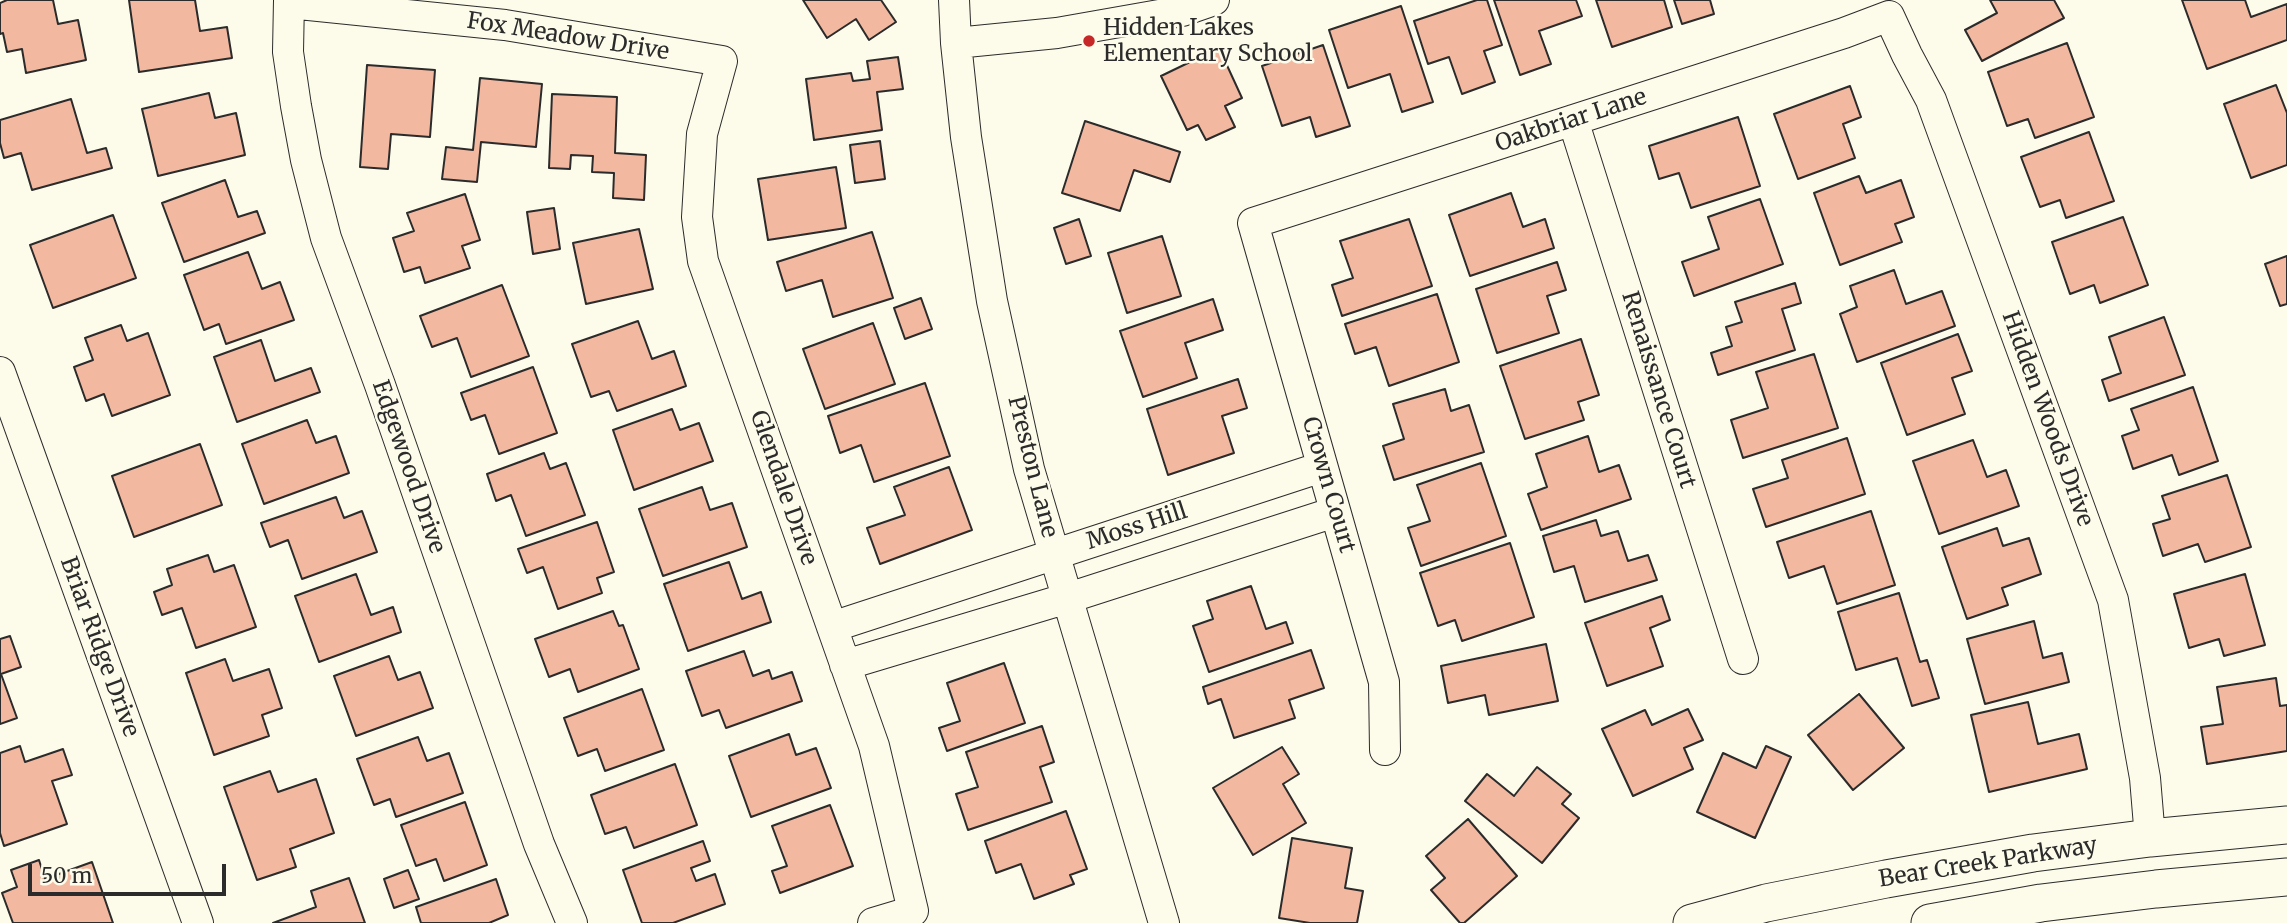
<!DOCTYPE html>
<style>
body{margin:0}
#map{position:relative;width:2287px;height:923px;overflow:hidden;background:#fdfbea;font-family:Merriweather,serif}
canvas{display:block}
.scale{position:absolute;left:28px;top:864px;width:198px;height:32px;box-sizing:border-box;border:4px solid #2b2b2b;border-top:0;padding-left:9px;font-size:21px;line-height:24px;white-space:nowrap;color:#2b2b2b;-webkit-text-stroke:5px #fdfbea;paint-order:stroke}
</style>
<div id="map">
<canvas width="2287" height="923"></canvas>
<div class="scale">50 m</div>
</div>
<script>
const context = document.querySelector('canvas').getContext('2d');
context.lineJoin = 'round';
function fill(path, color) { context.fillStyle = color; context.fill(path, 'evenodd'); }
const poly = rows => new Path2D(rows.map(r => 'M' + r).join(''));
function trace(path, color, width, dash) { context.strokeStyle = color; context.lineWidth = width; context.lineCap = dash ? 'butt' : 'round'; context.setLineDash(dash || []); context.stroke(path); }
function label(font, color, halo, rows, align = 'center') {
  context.font = font + ' Merriweather,serif'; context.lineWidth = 5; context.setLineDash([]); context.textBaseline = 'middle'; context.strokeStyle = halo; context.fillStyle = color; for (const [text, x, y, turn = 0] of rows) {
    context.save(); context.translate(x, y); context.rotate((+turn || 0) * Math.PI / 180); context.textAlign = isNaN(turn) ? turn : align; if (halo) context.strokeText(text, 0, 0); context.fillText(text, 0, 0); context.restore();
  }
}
const building = poly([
 [7,0,53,0,58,24,78,20,86,60,26,73,22,49,7,52,3,33,0,34,0,3,7,0],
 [129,0,195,0,200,31,227,27,232,58,139,72,129,0],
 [803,0,881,0,896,22,869,40,856,19,827,38,803,0],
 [1477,0,1487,0,1502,45,1484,51,1495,82,1462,94,1449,57,1428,64,1414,21,1477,0],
 [1494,0,1576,0,1582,16,1539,31,1551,64,1520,75,1494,0],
 [1596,0,1664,0,1672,27,1612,47,1596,0],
 [1674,0,1710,0,1714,14,1682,24,1674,0],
 [1990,0,2054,0,2064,18,1982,61,1965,30,1997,13,1990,0],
 [2182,0,2245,0,2251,17,2287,4,2287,40,2207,69,2182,0],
 [1401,6,1433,102,1402,112,1390,74,1348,88,1329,30,1401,6],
 [2067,43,2094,117,2035,138,2028,119,2007,126,1988,72,2067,43],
 [1323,45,1350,126,1316,137,1310,117,1282,126,1262,66,1323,45],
 [1219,48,1242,98,1225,106,1235,127,1206,140,1198,125,1187,130,1161,76,1219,48],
 [898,57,903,89,877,92,882,130,814,140,806,79,851,73,853,81,870,79,867,61,898,57],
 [367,65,435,70,430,137,391,134,388,169,360,167,367,65],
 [480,78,542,84,536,147,481,142,477,182,442,179,446,147,473,150,480,78],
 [2276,85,2287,113,2287,165,2251,178,2224,104,2276,85],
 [1850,86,1861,117,1843,124,1855,158,1798,179,1774,114,1850,86],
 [209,93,215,118,236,113,245,155,158,176,142,109,209,93],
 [552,94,617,97,615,153,646,155,644,200,613,198,614,173,592,172,593,156,571,155,570,169,549,168,552,94],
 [71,99,87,153,106,148,112,168,32,190,21,153,4,158,0,143,0,120,71,99],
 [1738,117,1760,186,1691,208,1679,173,1659,179,1649,146,1738,117],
 [1085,121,1180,152,1170,182,1134,170,1120,211,1062,193,1085,121],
 [2089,132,2114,201,2066,218,2060,200,2040,207,2021,157,2089,132],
 [880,141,885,179,855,183,850,145,880,141],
 [836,167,846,228,768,240,758,179,836,167],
 [1859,176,1866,193,1901,180,1914,217,1895,224,1902,242,1840,265,1814,193,1859,176],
 [225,180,238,217,257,211,265,233,184,262,162,203,225,180],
 [1511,193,1523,227,1545,219,1554,248,1470,276,1449,215,1511,193],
 [465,194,480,240,462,246,470,268,425,283,420,267,404,272,393,238,414,231,407,213,465,194],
 [1760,199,1783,264,1694,296,1682,262,1719,249,1708,217,1760,199],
 [554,208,560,249,533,254,527,212,554,208],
 [113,215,136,278,53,308,30,245,113,215],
 [2123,217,2148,285,2100,303,2094,285,2070,294,2052,242,2123,217],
 [1079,219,1091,256,1066,264,1054,228,1079,219],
 [1409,219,1432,286,1342,316,1332,285,1353,278,1340,241,1409,219],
 [639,229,653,289,586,304,573,243,639,229],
 [872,232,893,298,833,317,822,280,786,291,777,262,872,232],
 [1162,236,1181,296,1127,313,1108,253,1162,236],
 [248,252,262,289,280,282,294,320,226,344,219,324,204,330,184,275,248,252],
 [2287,256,2287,304,2280,306,2265,264,2287,256],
 [1557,262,1566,290,1547,296,1559,333,1497,353,1476,289,1557,262],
 [1894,270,1906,304,1942,291,1955,326,1857,362,1840,314,1857,307,1850,286,1894,270],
 [1795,283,1801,303,1782,309,1795,350,1718,375,1711,353,1732,346,1726,327,1742,322,1735,302,1795,283],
 [502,285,529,356,471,377,457,338,432,347,420,316,502,285],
 [1437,294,1459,362,1389,386,1376,347,1355,354,1345,324,1437,294],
 [921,298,932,329,905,339,894,308,921,298],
 [1213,299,1223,330,1185,343,1197,378,1143,397,1120,331,1213,299],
 [2164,317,2185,375,2109,401,2102,380,2121,373,2109,337,2164,317],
 [638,321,652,359,674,351,686,386,617,411,609,391,591,397,572,344,638,321],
 [873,323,895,384,825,409,803,349,873,323],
 [121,325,127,341,148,333,170,395,112,416,104,394,86,401,74,367,93,360,85,338,121,325],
 [1958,334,1972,371,1952,378,1965,414,1907,435,1881,363,1958,334],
 [1581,339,1599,395,1578,402,1584,420,1525,439,1500,366,1581,339],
 [261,340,275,381,311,368,320,392,237,422,214,357,261,340],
 [1814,354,1838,428,1743,458,1731,420,1768,408,1756,372,1814,354],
 [533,367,557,433,499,454,485,415,471,420,461,393,533,367],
 [1238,379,1247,408,1222,416,1234,453,1168,475,1147,409,1238,379],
 [925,383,950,456,874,482,861,445,840,453,828,416,925,383],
 [2193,387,2218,461,2179,475,2172,455,2133,469,2122,436,2139,430,2131,409,2193,387],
 [1445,389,1451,411,1469,405,1484,452,1394,480,1383,446,1404,439,1393,404,1445,389],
 [672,409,680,430,699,423,713,461,634,490,613,430,672,409],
 [307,420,316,443,336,436,349,473,264,504,242,444,307,420],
 [1588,436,1599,472,1619,465,1631,499,1541,530,1528,494,1547,487,1536,454,1588,436],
 [1847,438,1865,494,1766,527,1753,489,1788,478,1782,460,1847,438],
 [1973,440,1987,477,2006,470,2019,506,1939,534,1913,461,1973,440],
 [200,444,222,505,134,537,112,476,200,444],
 [544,453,550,469,566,463,585,515,526,536,511,495,496,501,487,474,544,453],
 [1481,463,1506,536,1421,566,1408,528,1430,521,1417,485,1481,463],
 [949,467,972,530,880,564,867,528,905,515,894,487,949,467],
 [2227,475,2251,547,2205,562,2198,544,2163,556,2153,524,2170,519,2162,496,2227,475],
 [702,487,710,510,732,503,747,547,663,576,639,509,702,487],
 [336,497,344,518,362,511,377,552,302,579,288,540,270,547,261,523,336,497],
 [1871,511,1895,585,1837,604,1824,566,1789,578,1777,542,1871,511],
 [1596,520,1601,536,1618,531,1628,561,1648,555,1657,580,1585,602,1574,566,1554,572,1543,536,1596,520],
 [597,522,614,572,597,578,602,593,558,609,543,567,527,573,518,549,597,522],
 [1997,528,2003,546,2029,538,2041,574,2002,588,2008,605,1967,619,1942,547,1997,528],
 [1510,543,1534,617,1462,641,1455,620,1438,626,1420,573,1510,543],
 [208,555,214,572,234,565,256,627,196,648,182,608,162,615,154,592,172,585,167,569,208,555],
 [729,562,742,599,761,592,771,622,688,651,664,584,729,562],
 [356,574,371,615,393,607,401,632,319,662,295,596,356,574],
 [2245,574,2265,645,2224,656,2219,639,2189,648,2174,594,2245,574],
 [1251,586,1266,629,1286,622,1293,643,1209,672,1193,626,1213,619,1207,601,1251,586],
 [1899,593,1920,662,1927,660,1939,698,1912,706,1897,658,1856,670,1838,612,1899,593],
 [1662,596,1670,620,1650,628,1663,666,1607,686,1585,623,1662,596],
 [613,611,619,626,623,625,639,669,578,692,570,669,549,677,535,639,613,611],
 [2034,621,2043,658,2062,653,2069,682,1985,704,1967,639,2034,621],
 [10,636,21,667,1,674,17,718,0,724,0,639,10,636],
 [1546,644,1558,701,1489,715,1485,695,1448,703,1441,666,1546,644],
 [1311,650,1324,688,1289,700,1295,718,1234,738,1221,699,1208,704,1203,687,1311,650],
 [744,651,753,676,769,670,772,679,792,672,802,701,726,728,719,710,702,716,686,671,744,651],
 [389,656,398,680,420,672,433,708,356,736,334,676,389,656],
 [225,659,233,681,269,669,282,708,262,715,269,736,214,755,186,673,225,659],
 [1004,663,1025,723,947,751,939,728,960,721,947,683,1004,663],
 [2276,678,2280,706,2287,705,2287,751,2207,764,2201,727,2223,724,2217,687,2276,678],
 [642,689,664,750,605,771,597,749,578,756,564,718,642,689],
 [1859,694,1904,748,1853,790,1808,735,1859,694],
 [2028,702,2038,744,2079,734,2087,769,1989,792,1971,715,2028,702],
 [1688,709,1703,740,1684,748,1693,769,1633,796,1602,729,1645,710,1652,725,1688,709],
 [1042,726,1054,762,1040,767,1052,802,968,830,956,794,978,787,966,752,1042,726],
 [789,734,796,755,816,748,831,788,751,817,729,756,789,734],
 [418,737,427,761,449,753,463,793,396,817,390,799,374,805,357,759,418,737],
 [20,746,25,762,63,749,72,775,52,781,67,824,4,846,0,833,0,753,20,746],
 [1766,746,1791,757,1755,838,1697,812,1723,753,1756,768,1766,746],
 [1282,747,1299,774,1283,784,1306,823,1253,855,1213,788,1282,747],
 [675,764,697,825,634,848,626,827,605,834,591,795,675,764],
 [1537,767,1571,794,1562,804,1579,818,1542,863,1465,801,1487,774,1514,796,1537,767],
 [270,771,278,792,316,779,334,833,290,849,296,867,257,880,224,787,270,771],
 [465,802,487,865,444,881,436,859,416,866,401,825,465,802],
 [830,805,853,866,780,893,772,871,787,866,772,826,830,805],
 [1066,811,1087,869,1070,875,1074,884,1034,899,1021,864,996,873,985,841,1066,811],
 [1468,819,1517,876,1464,923,1460,923,1431,890,1445,878,1426,856,1468,819],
 [1292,838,1352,848,1345,888,1363,891,1357,923,1310,923,1279,918,1292,838],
 [703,841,710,861,691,868,696,881,715,874,725,904,673,923,642,923,623,870,703,841],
 [39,860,45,879,92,862,113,923,13,923,2,893,17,887,11,870,39,860],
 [408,870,419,899,394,908,384,879,408,870],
 [349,878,365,923,273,923,316,907,311,891,349,878],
 [496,879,508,915,489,923,421,923,416,907,496,879]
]);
fill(building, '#f2b8a0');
trace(building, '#2b2b2b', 2);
const minor = poly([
 [289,0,288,52,296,106,306,160,326,238,380,385,539,844,572,923],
 [954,0,956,43,966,137,992,301,1029,469,1164,923],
 [289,3,505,25,722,61,702,134,697,217,703,261,874,746,913,911,873,923],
 [956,43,1057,33,1182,11,1214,0],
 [1573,120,1743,659],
 [0,372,198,923],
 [832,627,1322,467],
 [845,665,1068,598,1335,512],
 [1385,750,1384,682,1253,223,1844,33,1889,16,1907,55,1931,100,2113,600,2145,778,2150,838]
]);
const major = poly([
 [1692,923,1766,903,1886,879,2033,853,2150,838,2287,825],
 [1930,923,2041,903,2156,889,2287,877]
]);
trace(minor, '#2b2b2b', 32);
trace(major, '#2b2b2b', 39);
trace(minor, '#fdfbea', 30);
trace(major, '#fdfbea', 37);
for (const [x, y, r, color] of [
 [1089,41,7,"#c62828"]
]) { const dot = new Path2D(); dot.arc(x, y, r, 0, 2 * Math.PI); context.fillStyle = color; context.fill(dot); trace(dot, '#fdfbea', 2.5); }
label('23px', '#2b2b2b', '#fdfbea', [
 ["Hidden Lakes",1103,28],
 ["Elementary School",1103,54]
], 'left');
label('23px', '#2b2b2b', '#fdfbea', [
 ["Fox Meadow Drive",568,37,9],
 ["Oakbriar Lane",1571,121,-18],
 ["Renaissance Court",1658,390,73],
 ["Hidden Woods Drive",2047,419,70],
 ["Edgewood Drive",408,467,71],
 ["Preston Lane",1032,467,76],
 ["Crown Court",1328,485,74],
 ["Glendale Drive",783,488,71],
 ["Moss Hill",1137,527,-18],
 ["Briar Ridge Drive",99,647,70],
 ["Bear Creek Parkway",1988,863,-9]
]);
</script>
